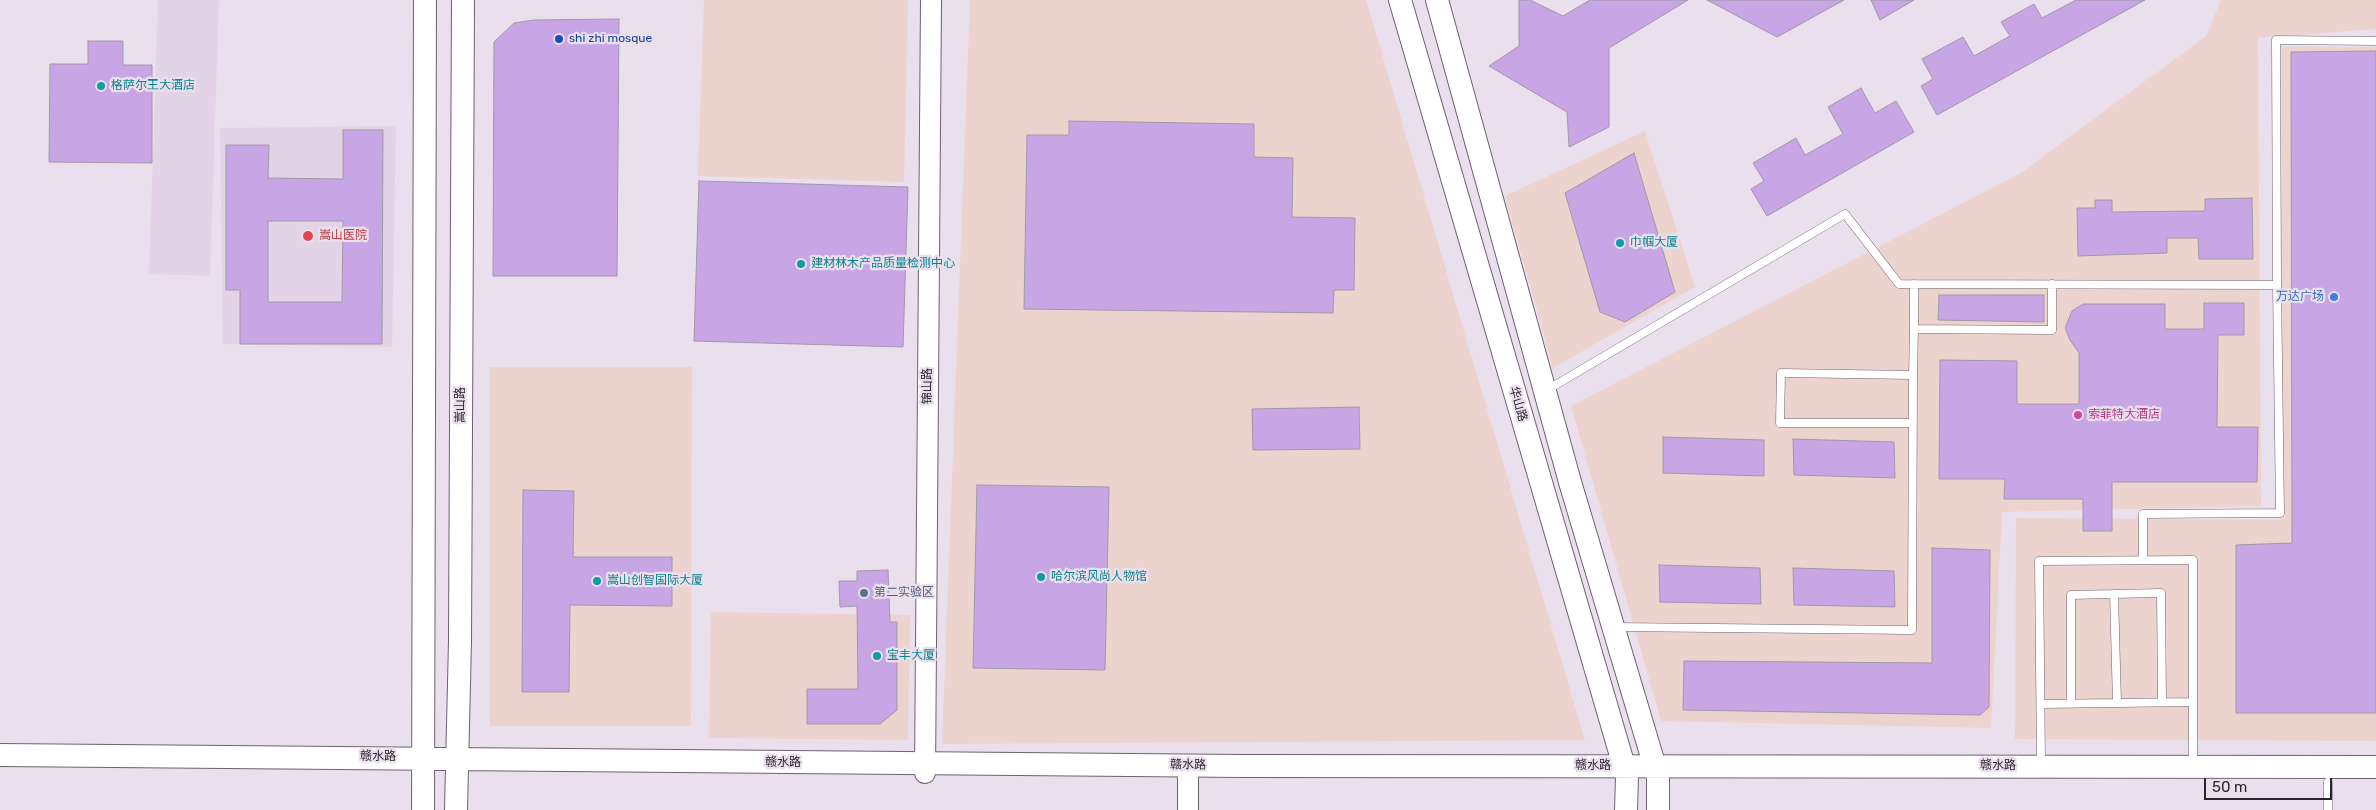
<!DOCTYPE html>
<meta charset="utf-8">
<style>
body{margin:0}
#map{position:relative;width:2376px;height:810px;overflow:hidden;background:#eadfed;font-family:Rubik,sans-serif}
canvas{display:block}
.scale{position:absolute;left:2204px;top:778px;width:128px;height:22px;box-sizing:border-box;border:2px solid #29252a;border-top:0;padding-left:6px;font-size:15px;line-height:18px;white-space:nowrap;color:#29252a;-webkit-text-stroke:4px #eadfed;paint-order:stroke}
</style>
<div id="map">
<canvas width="2376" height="810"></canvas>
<div class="scale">50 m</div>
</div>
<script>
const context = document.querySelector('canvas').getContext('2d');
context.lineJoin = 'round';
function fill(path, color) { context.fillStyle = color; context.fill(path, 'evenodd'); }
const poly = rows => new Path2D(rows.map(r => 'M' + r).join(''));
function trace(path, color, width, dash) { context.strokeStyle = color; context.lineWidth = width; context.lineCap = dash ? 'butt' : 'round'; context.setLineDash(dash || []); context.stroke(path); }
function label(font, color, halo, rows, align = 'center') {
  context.font = font + ' Rubik,"Noto Sans SC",sans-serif'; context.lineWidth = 4.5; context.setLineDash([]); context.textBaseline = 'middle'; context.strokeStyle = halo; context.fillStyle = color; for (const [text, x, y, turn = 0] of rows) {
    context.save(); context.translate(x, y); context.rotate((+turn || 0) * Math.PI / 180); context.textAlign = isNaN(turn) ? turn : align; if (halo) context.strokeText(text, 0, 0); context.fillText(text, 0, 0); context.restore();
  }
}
fill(poly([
 [704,0,908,0,904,182,698,176],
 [970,0,1366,0,1585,740,942,744],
 [2221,0,2376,0,2376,29,2258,38,2261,506,2002,512,1991,728,1661,721,1571,406,2021,173,2206,36],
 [2282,47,2376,47,2376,741,2015,739,2016,518,2279,520],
 [1645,131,1695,287,1553,368,1505,196],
 [490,367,692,367,691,726,490,726],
 [711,612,910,615,908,740,709,738]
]), '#edd3ce');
fill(poly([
 [158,0,219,0,210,276,149,274],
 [396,126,392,347,223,344,220,128]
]), '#e3d3e7');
const building = poly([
 [1519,0,1530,0,1563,16,1590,0,1688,0,1609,48,1609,127,1569,147,1567,112,1489,66,1519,46,1519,0],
 [1707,0,1844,0,1777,37,1707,0],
 [1871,0,1914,0,1880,20,1871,0],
 [2076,0,2145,0,1937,115,1921,86,1933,79,1922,59,1963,37,1974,56,2010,36,2001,22,2034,4,2042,18,2076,0],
 [619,19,617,276,493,276,494,42,514,23,534,20,619,19],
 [88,41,123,41,123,65,152,65,152,163,49,162,50,64,88,64,88,41],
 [2376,51,2376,713,2236,713,2236,545,2292,543,2291,52,2376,51],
 [1861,88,1875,113,1896,101,1914,132,1767,216,1751,189,1764,181,1753,163,1796,138,1805,155,1843,134,1828,107,1861,88],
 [1069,121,1254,124,1254,157,1293,158,1292,217,1355,218,1354,290,1334,290,1333,313,1024,309,1027,135,1069,135,1069,121],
 [343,130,383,130,382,344,240,344,240,290,226,290,226,145,269,145,268,178,343,179,343,130],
 [268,221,343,221,342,302,268,302,268,221],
 [1634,153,1675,292,1625,322,1600,312,1565,193,1634,153],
 [699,181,908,187,903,347,694,341,699,181],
 [2252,198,2253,259,2199,259,2198,238,2167,238,2167,253,2078,256,2077,208,2095,208,2095,200,2112,200,2112,212,2205,211,2205,199,2252,198],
 [1939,295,2044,295,2044,322,1938,320,1939,295],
 [2204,303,2244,303,2244,335,2218,335,2217,427,2258,427,2257,482,2112,482,2112,531,2083,531,2083,499,2004,499,2005,479,1939,479,1940,360,2017,361,2017,404,2079,404,2079,353,2070,340,2065,328,2072,311,2083,304,2165,304,2165,329,2204,329,2204,303],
 [1359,407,1360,449,1253,450,1252,409,1359,407],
 [1663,437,1764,440,1764,476,1663,473,1663,437],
 [1793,439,1894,442,1895,478,1794,475,1793,439],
 [977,485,1109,487,1105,670,973,668,977,485],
 [523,490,574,491,573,557,672,557,672,606,570,605,569,692,522,692,523,490],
 [1932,548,1990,550,1989,707,1980,715,1683,710,1684,661,1932,663,1932,548],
 [1659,565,1760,568,1761,604,1660,602,1659,565],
 [1793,568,1894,571,1895,607,1794,605,1793,568],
 [888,570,890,622,897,622,897,710,880,724,807,724,807,689,858,689,857,606,840,607,839,581,857,581,857,571,888,570]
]);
fill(building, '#c8a5e4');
trace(building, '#a098a7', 1);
const service = poly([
 [1914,284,1914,329],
 [1913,375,1914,329,2052,330,2052,284],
 [1547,390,1845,214,1899,284,2277,285,2276,40,2376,41],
 [2143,560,2143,514,2280,513,2277,285],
 [2114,594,2117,703],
 [1615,627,1912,630,1913,375,1781,373,1780,423,1913,423],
 [2041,704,2193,702],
 [2071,704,2071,595,2114,594,2161,593,2162,702],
 [2041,764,2039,561,2193,560,2193,764],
 [2328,782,2328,810]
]);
const tertiary = poly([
 [925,773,931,0],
 [1188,774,1188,810]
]);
const secondary = poly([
 [1400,0,1624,766,1627,777,1626,810],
 [1437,0,1570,482,1658,777,1658,810],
 [0,755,1243,766,2376,767],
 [423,810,425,0],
 [456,810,460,641,463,0]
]);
trace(service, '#6d636f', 9);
trace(tertiary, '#6d636f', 22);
trace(secondary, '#6d636f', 24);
trace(service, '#fff', 8);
trace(tertiary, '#fff', 20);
trace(secondary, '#fff', 22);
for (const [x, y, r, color] of [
 [559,39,5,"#1a4fb4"],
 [101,86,5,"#0f9aa8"],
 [308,236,6,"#e0444e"],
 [1620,243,5,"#0f9aa8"],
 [801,264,5,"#0f9aa8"],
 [2334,297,5,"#3f7fe0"],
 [2078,415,5,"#d1479c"],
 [1041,577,5,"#0f9aa8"],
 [597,581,5,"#0f9aa8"],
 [864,593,5,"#5c6f8a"],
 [877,656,5,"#0f9aa8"]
]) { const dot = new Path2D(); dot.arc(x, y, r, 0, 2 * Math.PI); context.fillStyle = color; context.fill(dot); trace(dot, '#eadfed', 2); }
label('12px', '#164399', '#eadfed', [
 ["shi zhi mosque",569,39]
], 'left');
label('12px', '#0d838f', '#eadfed', [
 ["格萨尔王大酒店",111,86],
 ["巾帼大厦",1630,243],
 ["建材林木产品质量检测中心",811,264],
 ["哈尔滨风尚人物馆",1051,577],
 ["嵩山创智国际大厦",607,581],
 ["宝丰大厦",887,656]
], 'left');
label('12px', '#be3a42', '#eadfed', [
 ["嵩山医院",319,236]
], 'left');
label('12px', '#366cbe', '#eadfed', [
 ["万达广场",2324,297]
], 'right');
label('12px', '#29252a', '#eadfed', [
 ["锦山路",928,386,-90],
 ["华山路",1518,404,74],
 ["嵩山路",461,405,-90],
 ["赣水路",378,757],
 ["赣水路",783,763],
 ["赣水路",1188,765,1],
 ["赣水路",1593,766],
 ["赣水路",1998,766]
]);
label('12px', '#b23c85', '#eadfed', [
 ["索菲特大酒店",2088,415]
], 'left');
label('12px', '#4e5e75', '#eadfed', [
 ["第二实验区",874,593]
], 'left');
</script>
